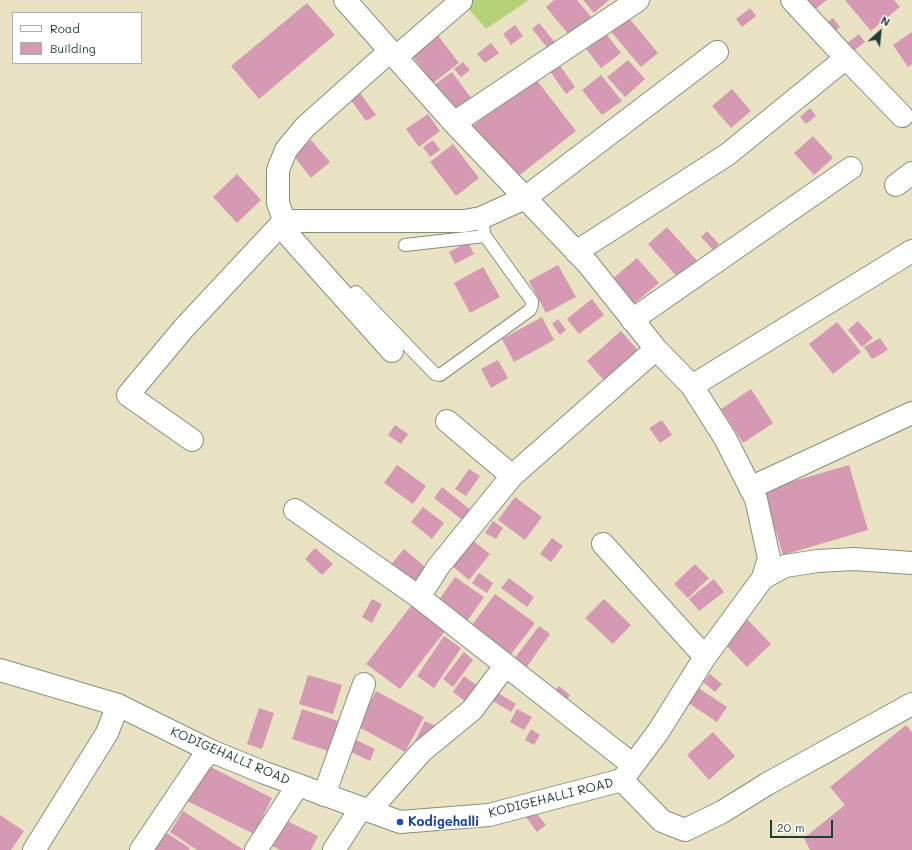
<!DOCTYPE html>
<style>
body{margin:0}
#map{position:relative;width:912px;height:850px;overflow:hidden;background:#eae3c3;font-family:Mali,sans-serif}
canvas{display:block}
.legend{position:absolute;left:12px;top:12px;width:130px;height:52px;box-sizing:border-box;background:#fff;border:1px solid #a5b1ae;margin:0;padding:5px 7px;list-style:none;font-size:12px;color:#1f3d34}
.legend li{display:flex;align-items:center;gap:8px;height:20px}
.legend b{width:20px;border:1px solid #a5b1ae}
.north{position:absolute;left:860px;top:12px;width:40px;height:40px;-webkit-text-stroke:3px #fff;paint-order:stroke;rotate:27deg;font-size:11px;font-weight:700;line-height:16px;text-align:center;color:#1f3d34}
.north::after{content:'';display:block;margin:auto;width:14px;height:18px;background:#1f3d34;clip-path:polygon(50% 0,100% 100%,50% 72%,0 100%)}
.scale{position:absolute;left:770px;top:820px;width:63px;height:18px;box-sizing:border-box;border:2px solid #1f3d34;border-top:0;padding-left:5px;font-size:12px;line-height:14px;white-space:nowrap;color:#1f3d34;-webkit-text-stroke:3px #fff;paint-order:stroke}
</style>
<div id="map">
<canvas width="912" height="850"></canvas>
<ul class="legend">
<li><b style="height:5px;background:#fff"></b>Road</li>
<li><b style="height:11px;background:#d699b4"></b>Building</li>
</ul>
<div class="north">N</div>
<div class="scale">20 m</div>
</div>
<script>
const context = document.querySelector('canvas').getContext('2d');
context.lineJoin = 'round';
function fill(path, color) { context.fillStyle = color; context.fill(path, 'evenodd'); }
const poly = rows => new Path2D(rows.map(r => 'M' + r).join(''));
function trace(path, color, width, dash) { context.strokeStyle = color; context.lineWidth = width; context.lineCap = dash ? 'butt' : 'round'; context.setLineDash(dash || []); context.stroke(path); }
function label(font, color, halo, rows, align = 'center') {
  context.font = font + ' Mali,sans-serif'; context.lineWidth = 3; context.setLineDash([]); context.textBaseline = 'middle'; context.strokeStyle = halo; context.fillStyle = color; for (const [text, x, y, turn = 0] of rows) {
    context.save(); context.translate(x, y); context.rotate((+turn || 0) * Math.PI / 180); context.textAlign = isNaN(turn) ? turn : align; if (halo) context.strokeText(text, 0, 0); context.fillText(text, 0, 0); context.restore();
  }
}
fill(poly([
 [461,0,529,0,486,29]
]), '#b6d279');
fill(poly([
 [554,0,577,0,591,17,569,35,546,7],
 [583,0,609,0,594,13],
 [806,0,827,0,814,10],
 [845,0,894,0,900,7,871,31],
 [307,3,335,35,259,99,231,66],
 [750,8,756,16,742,27,736,19],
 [624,12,658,53,641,67,607,27],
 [833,18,840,27,833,33,826,23],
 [539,23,558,46,551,52,532,29],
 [515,25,523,36,511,45,503,34],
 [433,29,459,63,433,83,407,49],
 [604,31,621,53,601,68,584,46],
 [912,32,912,64,908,67,893,45],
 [859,34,865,42,852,52,846,44],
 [491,43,499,53,485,63,477,54],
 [556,60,575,87,566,94,547,67],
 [628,60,645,79,625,97,607,77],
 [463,62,470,70,461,77,454,69],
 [452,72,474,102,453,118,430,88],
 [601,75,622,101,602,115,582,90],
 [535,78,576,131,512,181,471,127],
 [732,89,751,111,731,128,712,106],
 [360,93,376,115,366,121,351,100],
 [810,108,816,116,806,124,800,117],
 [428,114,440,131,419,147,406,129],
 [813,136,833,158,814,175,794,153],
 [311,140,330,162,311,178,293,155],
 [433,140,440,150,430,157,423,147],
 [453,144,479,178,456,196,430,162],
 [237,174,261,200,237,223,213,197],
 [667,227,699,263,680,280,648,244],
 [707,231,719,244,713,250,701,237],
 [468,242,474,254,455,264,449,252],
 [637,258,659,283,630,307,609,282],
 [558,265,576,297,546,313,529,281],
 [483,267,500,297,470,313,454,283],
 [592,299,604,315,579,334,567,319],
 [542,317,554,340,514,362,502,339],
 [558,319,566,330,560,335,552,324],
 [858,321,873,338,862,347,848,330],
 [837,322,861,352,833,374,809,344],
 [621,331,641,354,607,384,587,361],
 [880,338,888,350,872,359,864,347],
 [498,360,508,378,491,388,481,369],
 [751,389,773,423,743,443,721,409],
 [662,420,672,435,660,443,649,428],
 [395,425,408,434,401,444,388,435],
 [397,465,426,486,413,504,384,483],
 [849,465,868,530,783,555,763,490],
 [469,469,480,476,466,496,455,489],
 [442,487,477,515,469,525,434,498],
 [515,497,542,517,525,540,498,520],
 [423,507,444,523,432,539,411,522],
 [493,521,503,528,496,539,485,533],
 [552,538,563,546,551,562,540,554],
 [471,539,490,554,469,580,451,565],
 [315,548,333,564,322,575,305,559],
 [404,549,430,571,414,590,388,568],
 [695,564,709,578,688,598,674,584],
 [479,573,493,583,487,593,472,583],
 [455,577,484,597,465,624,436,604],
 [509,578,534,597,527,607,501,588],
 [714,579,724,592,699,611,689,599],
 [495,594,535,623,508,658,469,629],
 [372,599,382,604,372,623,362,617],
 [604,599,631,625,613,644,585,618],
 [411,606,445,631,400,689,366,664],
 [746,618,771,644,747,667,722,641],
 [539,626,550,634,526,668,514,659],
 [444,636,461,648,434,688,417,676],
 [464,652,473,660,453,687,443,679],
 [710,674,722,684,715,692,703,682],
 [308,675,342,685,333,714,299,704],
 [464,676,483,690,471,706,453,692],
 [559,686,570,695,561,707,549,697],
 [697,687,727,707,717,722,687,702],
 [376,691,424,717,405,752,357,726],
 [498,693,516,704,511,712,493,701],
 [259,708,274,713,262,749,247,744],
 [302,709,338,721,328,751,292,739],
 [517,709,532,717,524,730,510,722],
 [425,721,434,725,420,752,412,747],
 [906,725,912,732,912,850,810,850,804,838,845,805,830,787],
 [531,729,540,735,534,745,525,740],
 [713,732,735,756,709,780,687,755],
 [354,739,375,749,370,761,349,751],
 [205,764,272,798,254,834,187,801],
 [534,810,546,825,537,832,526,817],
 [183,811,244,850,197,850,170,832],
 [0,815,24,831,11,850,0,850],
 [283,819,318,836,311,850,280,850,270,845],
 [165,832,190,848,189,850,154,850]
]), '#d699b4');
const service = poly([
 [405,245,485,236],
 [356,292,435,374,440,375,530,310,532,305,532,301,485,236,481,218]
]);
const minor = poly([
 [345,0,454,123,588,264,656,349,692,386,725,438,756,499,769,558,763,578,705,657,658,732,622,780],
 [390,51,305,127,286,150,278,170,278,203,290,237,392,351],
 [396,57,461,1],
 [846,58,902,116],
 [454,123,638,0],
 [896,185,912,173],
 [576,252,728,154,846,58,792,0],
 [632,320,851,168],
 [692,386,912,251],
 [447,421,512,476],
 [192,440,128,395,184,328,284,221,464,221,481,218,525,198,717,52],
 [750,488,912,413],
 [295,510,419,597],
 [603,544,705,657],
 [763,578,785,566,818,561,854,559,912,563],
 [633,765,419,597,438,567,512,476,656,349],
 [324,795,364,684],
 [369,811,422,751,472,710,505,666],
 [34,850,107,733,118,705],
 [141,850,201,761,211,751],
 [256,850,298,785],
 [334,850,361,808]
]);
const tertiary = poly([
 [0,670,118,705,211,751,265,773,400,822,489,815,622,780,662,821,685,830,722,812,767,784,912,704]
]);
trace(service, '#84907c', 14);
trace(minor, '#84907c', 24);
trace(tertiary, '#84907c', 24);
trace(service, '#fff', 12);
trace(minor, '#fff', 22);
trace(tertiary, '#fff', 22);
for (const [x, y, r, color] of [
 [400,822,4,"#1a4fb4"]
]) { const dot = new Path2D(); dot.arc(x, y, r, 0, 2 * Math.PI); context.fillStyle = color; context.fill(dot); trace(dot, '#fff', 1.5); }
label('13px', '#1f3d34', '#fff', [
 ["KODIGEHALLI ROAD",230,756,23],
 ["KODIGEHALLI ROAD",551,798,-14]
]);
label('bold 13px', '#164399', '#fff', [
 ["Kodigehalli",408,822]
], 'left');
</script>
